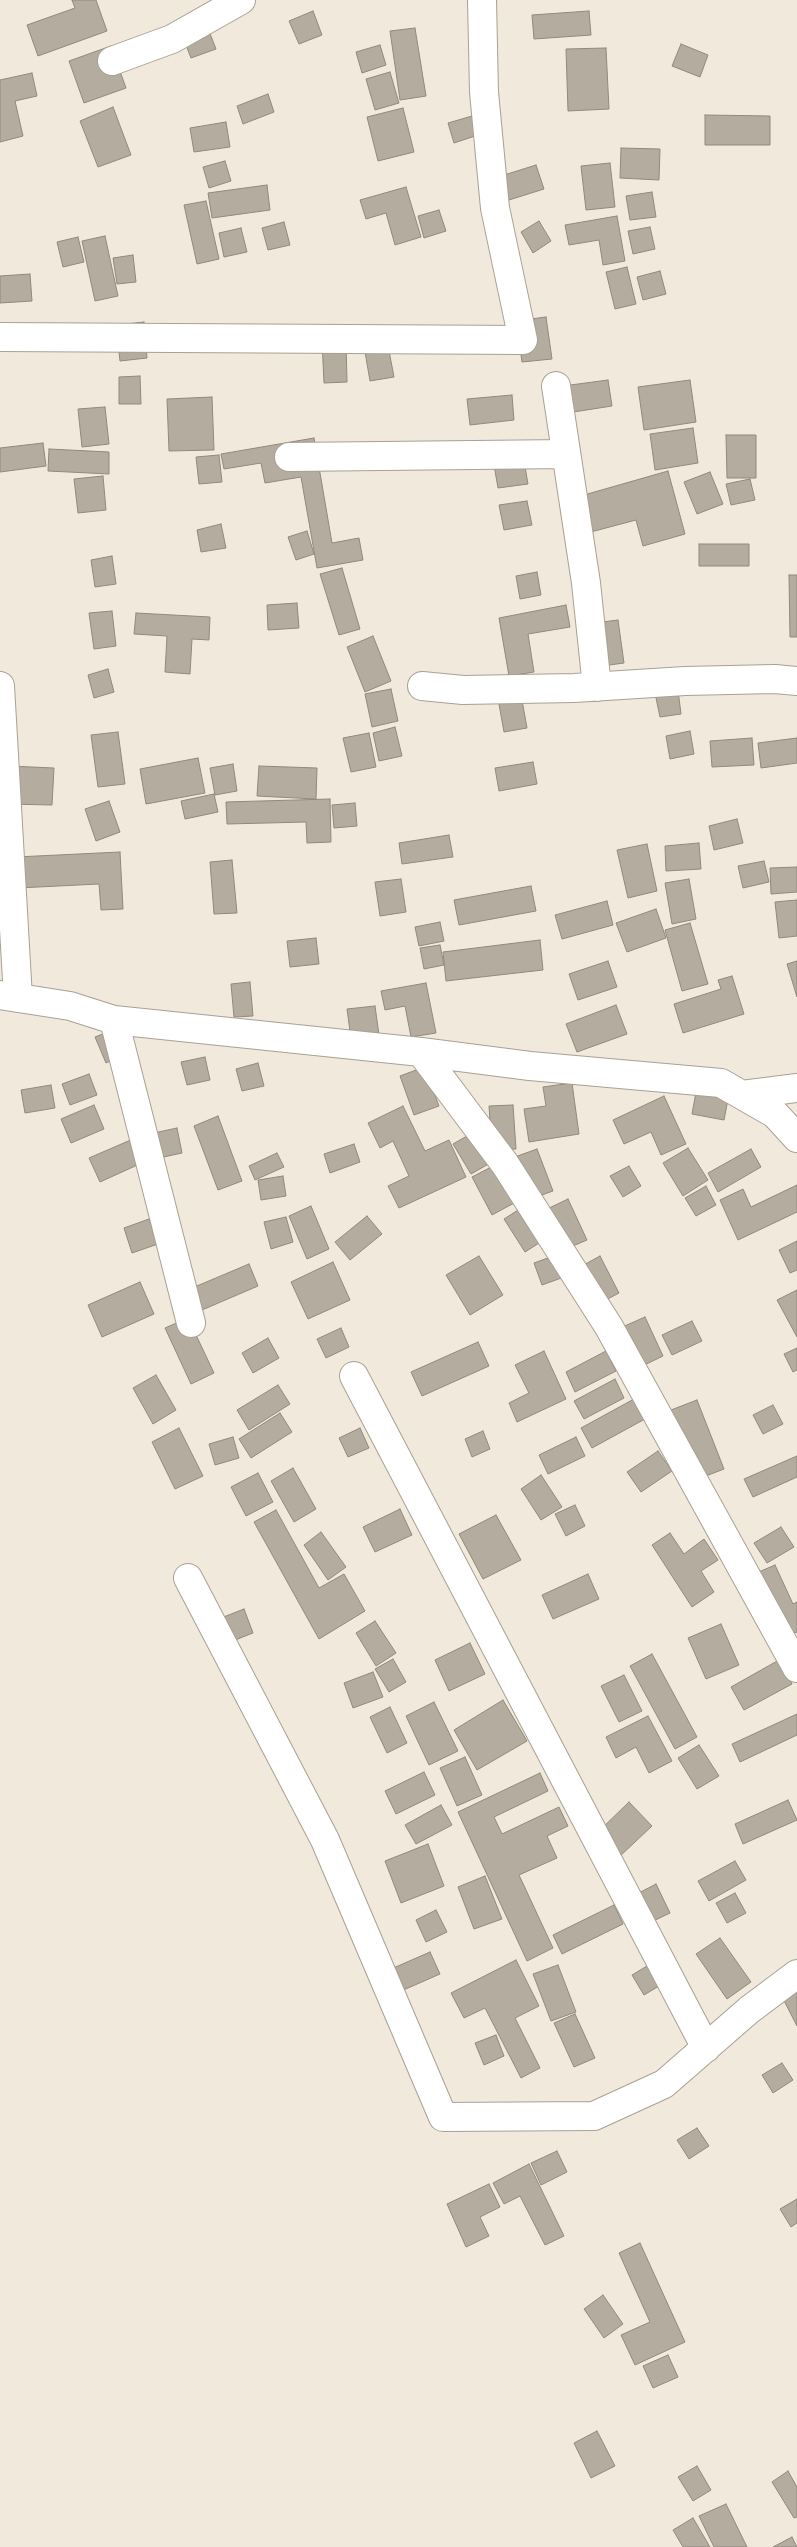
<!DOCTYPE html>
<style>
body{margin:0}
canvas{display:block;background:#f1e9db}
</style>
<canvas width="797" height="2547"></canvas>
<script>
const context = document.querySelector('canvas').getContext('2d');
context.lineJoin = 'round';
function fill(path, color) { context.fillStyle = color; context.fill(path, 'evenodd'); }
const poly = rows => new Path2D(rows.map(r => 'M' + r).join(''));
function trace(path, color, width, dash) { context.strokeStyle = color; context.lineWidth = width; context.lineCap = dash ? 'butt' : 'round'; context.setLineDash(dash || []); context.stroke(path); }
const building = poly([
 [72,0,96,0,107,31,38,56,27,25,75,8,72,0],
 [313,11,322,35,299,44,289,21,313,11],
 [589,11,591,35,534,39,532,15,589,11],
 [202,13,216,49,191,58,177,22,202,13],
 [415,28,426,96,400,100,390,31,415,28],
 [681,44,708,55,700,77,672,66,681,44],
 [380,45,386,65,362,73,356,52,380,45],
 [111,46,126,88,84,103,69,61,111,46],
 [606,48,609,109,568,111,566,49,606,48],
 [390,72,399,103,375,110,366,79,390,72],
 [32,73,37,96,15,101,23,136,0,142,0,80,32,73],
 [268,94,274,112,243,124,237,106,268,94],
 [113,107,131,155,98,167,80,121,113,107],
 [403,108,414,152,378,161,367,117,403,108],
 [705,115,770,116,770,145,705,145,705,115],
 [472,116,478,135,454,143,448,123,472,116],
 [226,122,230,147,194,152,190,128,226,122],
 [621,148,660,149,659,180,620,178,621,148],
 [225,161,231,181,209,188,203,167,225,161],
 [610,163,615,207,586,210,581,166,610,163],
 [536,165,544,189,509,200,501,176,536,165],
 [267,185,270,210,212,218,208,193,267,185],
 [406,187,421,237,395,245,386,213,366,219,360,200,406,187],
 [652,192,656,217,630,220,626,196,652,192],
 [206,201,219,259,197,264,184,205,206,201],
 [439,210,446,231,424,238,418,216,439,210],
 [617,216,625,261,603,265,599,240,569,245,565,225,617,216],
 [539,221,551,241,533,253,521,232,539,221],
 [284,222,290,245,268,250,262,228,284,222],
 [650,227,655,249,633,254,628,231,650,227],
 [241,228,247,252,224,257,219,233,241,228],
 [105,236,118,296,95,301,82,241,105,236],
 [78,237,84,262,63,267,57,242,78,237],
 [133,255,136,282,117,284,113,258,133,255],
 [627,267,636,304,615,309,606,272,627,267],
 [660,271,666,294,643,300,637,277,660,271],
 [30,274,32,301,0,303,0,276,30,274],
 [546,317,552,359,522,362,516,321,546,317],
 [144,322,147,358,120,361,116,325,144,322],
 [386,335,394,377,370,381,363,340,386,335],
 [346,340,347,382,324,383,322,341,346,340],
 [140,376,141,404,119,404,119,377,140,376],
 [608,380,612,406,567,413,563,386,608,380],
 [690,380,696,422,644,430,638,387,690,380],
 [512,395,514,420,470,425,467,399,512,395],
 [212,397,214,450,169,451,167,399,212,397],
 [105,407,109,444,82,447,78,409,105,407],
 [693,428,698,463,655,470,650,434,693,428],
 [726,435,756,435,756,478,727,478,726,435],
 [314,438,332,543,359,538,363,560,317,568,301,477,265,483,261,463,224,469,221,454,314,438],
 [43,443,46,466,0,472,0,448,43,443],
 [521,443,528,484,498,488,491,448,521,443],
 [49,449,109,452,109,474,48,471,49,449],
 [219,455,222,482,199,484,196,457,219,455],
 [668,471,685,534,643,546,636,520,587,533,577,497,668,471],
 [710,472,723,504,697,514,684,482,710,472],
 [103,476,106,510,78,513,74,479,103,476],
 [750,479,755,500,731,505,726,484,750,479],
 [527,501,532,525,504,530,499,505,527,501],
 [221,524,226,548,201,552,197,530,221,524],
 [307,531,314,554,296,560,288,537,307,531],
 [699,544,749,544,749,566,699,566,699,544],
 [112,556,116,584,95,587,91,560,112,556],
 [342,568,360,629,339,635,320,574,342,568],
 [537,572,541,595,520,599,516,576,537,572],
 [789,575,797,575,797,637,790,637,789,575],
 [297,603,299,628,268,630,267,605,297,603],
 [566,605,570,627,528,634,534,672,509,676,499,618,566,605],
 [112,611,116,646,94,649,89,613,112,611],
 [136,613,210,617,209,640,192,639,190,674,165,672,167,636,134,634,136,613],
 [618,620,624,663,602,666,595,623,618,620],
 [373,636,391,681,365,692,347,647,373,636],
 [108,669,114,692,94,698,88,675,108,669],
 [391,689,398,721,372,727,365,694,391,689],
 [520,689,527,728,504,732,497,693,520,689],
 [678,690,681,714,660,717,655,693,678,690],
 [395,727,402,756,379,761,373,733,395,727],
 [690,731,694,754,670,759,666,736,690,731],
 [118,732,125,784,98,787,91,735,118,732],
 [369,733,376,767,351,772,343,738,369,733],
 [752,738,754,765,712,767,710,741,752,738],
 [797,738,797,763,761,768,758,743,797,738],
 [198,758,205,793,146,804,140,769,198,758],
 [533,762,537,784,499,791,495,768,533,762],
 [233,764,237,791,215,795,210,768,233,764],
 [9,766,54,768,52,805,8,804,9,766],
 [259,766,317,768,316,799,257,796,259,766],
 [214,794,218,812,185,819,181,801,214,794],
 [330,799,331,842,307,843,306,822,227,824,226,802,330,799],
 [109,801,120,832,96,841,85,809,109,801],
 [355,803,357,826,334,828,332,805,355,803],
 [737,819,743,843,714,850,709,826,737,819],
 [449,835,453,857,402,864,399,843,449,835],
 [699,843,701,869,666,871,665,846,699,843],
 [647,844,657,891,628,898,617,850,647,844],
 [120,852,123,909,101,910,99,884,18,888,16,857,120,852],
 [232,860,237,913,214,914,210,862,232,860],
 [764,861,769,882,743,888,738,866,764,861],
 [797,867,797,892,771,894,770,868,797,867],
 [401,879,406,912,380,916,375,882,401,879],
 [689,879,696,919,672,924,665,883,689,879],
 [531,886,536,911,459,925,454,900,531,886],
 [797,900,797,936,779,938,775,902,797,900],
 [607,901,613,925,562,939,555,915,607,901],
 [656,909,666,938,627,952,616,923,656,909],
 [440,922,444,941,419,946,415,927,440,922],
 [690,923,708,984,682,991,665,930,690,923],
 [316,938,319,964,290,967,287,941,316,938],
 [540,940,543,970,446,981,443,952,540,940],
 [440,945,444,965,424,969,420,948,440,945],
 [608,961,617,987,578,1000,569,974,608,961],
 [797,961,797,997,787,964,797,961],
 [732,976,744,1014,683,1033,674,1004,721,989,718,980,732,976],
 [250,982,253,1016,234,1017,231,984,250,982],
 [426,983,436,1033,411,1037,405,1006,385,1010,381,991,426,983],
 [616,1005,627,1034,577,1052,566,1024,616,1005],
 [375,1006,380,1042,352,1046,347,1009,375,1006],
 [113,1030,123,1055,106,1063,95,1037,113,1030],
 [205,1057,210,1080,187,1085,181,1062,205,1057],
 [258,1063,264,1086,242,1091,236,1069,258,1063],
 [424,1067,439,1106,414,1115,400,1076,424,1067],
 [89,1074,97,1095,70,1105,62,1084,89,1074],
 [572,1083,579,1134,529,1142,524,1109,546,1106,543,1087,572,1083],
 [51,1085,55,1108,25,1113,21,1090,51,1085],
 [696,1092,728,1099,724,1120,692,1114,696,1092],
 [664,1096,686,1144,661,1155,651,1132,624,1144,613,1120,664,1096],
 [94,1105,104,1129,71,1143,61,1119,94,1105],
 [513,1105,516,1149,492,1150,489,1106,513,1105],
 [403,1106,425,1151,449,1140,466,1177,399,1208,388,1186,409,1176,393,1141,380,1148,368,1123,403,1106],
 [218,1116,242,1181,218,1190,194,1126,218,1116],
 [177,1128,182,1153,159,1158,154,1133,177,1128],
 [474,1132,492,1162,471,1174,453,1144,474,1132],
 [133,1139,144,1162,100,1182,89,1158,133,1139],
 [354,1144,360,1162,330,1173,324,1154,354,1144],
 [688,1148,708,1180,683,1196,663,1163,688,1148],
 [537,1149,553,1191,528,1200,512,1158,537,1149],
 [751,1149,761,1167,718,1192,708,1173,751,1149],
 [277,1153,284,1167,255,1180,249,1166,277,1153],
 [497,1164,516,1202,492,1215,472,1177,497,1164],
 [629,1166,641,1186,623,1197,610,1176,629,1166],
 [283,1176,286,1196,261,1200,258,1180,283,1176],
 [797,1185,797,1212,738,1240,720,1200,743,1189,751,1207,797,1185],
 [706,1186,716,1205,696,1216,685,1198,706,1186],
 [568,1199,587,1240,561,1251,543,1211,568,1199],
 [526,1205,547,1238,525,1252,504,1219,526,1205],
 [311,1206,329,1249,307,1259,289,1216,311,1206],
 [367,1216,382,1234,350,1260,335,1242,367,1216],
 [286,1217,293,1242,271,1249,264,1222,286,1217],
 [149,1219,158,1244,132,1253,124,1228,149,1219],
 [797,1241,797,1270,790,1273,779,1250,797,1241],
 [556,1255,564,1277,542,1285,534,1263,556,1255],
 [479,1256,503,1295,470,1315,446,1275,479,1256],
 [600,1256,619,1293,600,1303,580,1267,600,1256],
 [333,1262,350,1300,308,1319,291,1282,333,1262],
 [249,1264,258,1286,195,1313,185,1291,249,1264],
 [140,1282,154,1314,102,1337,88,1305,140,1282],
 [797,1290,797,1337,777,1300,797,1290],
 [645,1317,663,1356,636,1369,618,1329,645,1317],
 [188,1318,214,1373,191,1384,165,1328,188,1318],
 [692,1321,702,1341,672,1355,662,1335,692,1321],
 [341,1328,349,1347,326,1358,317,1339,341,1328],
 [268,1338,279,1358,253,1373,242,1353,268,1338],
 [478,1342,489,1366,422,1396,411,1372,478,1342],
 [797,1348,797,1370,793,1372,784,1354,797,1348],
 [544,1351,566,1399,517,1422,509,1403,529,1393,515,1365,544,1351],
 [606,1351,616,1371,575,1392,566,1372,606,1351],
 [156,1375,176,1410,153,1424,133,1388,156,1375],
 [615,1379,624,1398,584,1419,574,1401,615,1379],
 [278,1385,290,1404,249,1430,237,1410,278,1385],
 [634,1399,645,1419,592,1448,581,1428,634,1399],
 [697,1400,724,1469,698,1479,671,1410,697,1400],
 [773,1405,783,1424,763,1434,753,1415,773,1405],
 [280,1413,292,1432,251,1458,239,1439,280,1413],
 [179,1428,203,1476,175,1489,152,1442,179,1428],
 [360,1428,369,1448,348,1457,339,1438,360,1428],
 [483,1431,490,1449,472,1457,465,1439,483,1431],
 [233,1437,239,1458,215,1465,209,1444,233,1437],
 [576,1437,585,1456,548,1474,539,1455,576,1437],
 [658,1451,672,1471,641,1492,627,1472,658,1451],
 [797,1456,797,1477,753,1497,744,1479,797,1456],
 [293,1468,316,1509,294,1522,271,1481,293,1468],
 [258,1473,273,1502,246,1516,231,1487,258,1473],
 [541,1475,562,1507,541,1520,521,1489,541,1475],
 [575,1505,585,1526,566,1536,555,1514,575,1505],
 [400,1509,412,1535,375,1552,363,1527,400,1509],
 [276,1510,319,1588,344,1574,365,1611,319,1639,254,1522,276,1510],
 [496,1515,521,1560,483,1579,459,1534,496,1515],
 [781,1527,794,1547,767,1563,754,1543,781,1527],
 [321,1532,346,1567,328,1580,304,1545,321,1532],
 [670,1533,684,1554,704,1539,718,1560,701,1571,714,1592,692,1607,652,1545,670,1533],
 [775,1565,793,1604,797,1602,797,1632,783,1638,754,1574,775,1565],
 [588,1574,599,1599,553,1619,542,1595,588,1574],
 [244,1609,253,1633,230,1642,221,1618,244,1609],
 [375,1621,396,1653,376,1666,356,1633,375,1621],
 [721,1624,739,1665,706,1679,688,1638,721,1624],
 [470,1643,485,1674,449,1691,435,1660,470,1643],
 [652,1654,697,1737,675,1749,630,1666,652,1654],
 [393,1659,406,1682,389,1692,375,1669,393,1659],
 [779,1660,792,1684,744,1710,731,1687,779,1660],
 [373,1672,383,1697,353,1708,344,1683,373,1672],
 [624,1675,642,1711,619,1722,601,1686,624,1675],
 [503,1700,527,1741,477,1770,454,1730,503,1700],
 [434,1702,458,1751,429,1765,406,1716,434,1702],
 [390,1707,407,1743,387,1753,370,1717,390,1707],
 [797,1714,797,1735,740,1762,732,1744,797,1714],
 [648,1716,672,1761,649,1773,636,1747,616,1758,606,1737,648,1716],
 [699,1745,719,1776,697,1789,678,1758,699,1745],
 [465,1757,482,1795,457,1806,440,1768,465,1757],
 [424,1772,435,1795,396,1814,385,1791,424,1772],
 [540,1773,548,1791,494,1817,502,1834,559,1807,568,1826,547,1836,557,1858,519,1875,553,1948,527,1961,458,1812,540,1773],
 [788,1800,797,1820,743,1844,735,1824,788,1800],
 [629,1802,652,1826,618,1858,595,1835,629,1802],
 [441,1805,452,1825,416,1844,405,1825,441,1805],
 [428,1844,444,1886,401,1903,385,1861,428,1844],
 [735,1861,746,1880,709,1901,698,1881,735,1861],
 [485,1876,502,1919,474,1929,458,1887,485,1876],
 [656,1884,670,1913,647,1924,633,1896,656,1884],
 [735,1893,746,1913,727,1923,716,1903,735,1893],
 [614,1905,623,1924,562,1954,553,1935,614,1905],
 [436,1910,447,1932,426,1942,416,1920,436,1910],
 [720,1938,751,1982,727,1999,696,1954,720,1938],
 [430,1952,440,1974,392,1995,382,1973,430,1952],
 [516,1960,539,2006,515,2018,540,2068,521,2078,485,2008,464,2018,451,1993,516,1960],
 [652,1963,664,1983,644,1995,632,1975,652,1963],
 [558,1965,576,2012,551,2021,533,1974,558,1965],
 [797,1976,797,2026,777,1987,797,1976],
 [575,2014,595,2058,574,2067,554,2023,575,2014],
 [496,2035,504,2056,484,2065,475,2043,496,2035],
 [782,2063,793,2080,773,2093,762,2075,782,2063],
 [697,2128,709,2146,689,2159,677,2140,697,2128],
 [557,2151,567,2172,541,2185,531,2163,557,2151],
 [529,2164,564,2236,545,2245,520,2196,504,2204,493,2183,529,2164],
 [489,2184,500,2207,480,2217,489,2236,466,2247,447,2204,489,2184],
 [797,2199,797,2223,791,2227,780,2209,797,2199],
 [640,2243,685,2342,635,2365,621,2335,650,2322,619,2253,640,2243],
 [603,2295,623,2324,604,2338,584,2309,603,2295],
 [668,2355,678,2377,653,2388,643,2366,668,2355],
 [597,2431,615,2466,591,2478,574,2443,597,2431],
 [697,2466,711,2490,693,2501,678,2477,697,2466],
 [788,2471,797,2487,797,2517,794,2518,772,2482,788,2471],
 [726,2504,747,2547,714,2547,699,2516,726,2504],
 [693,2518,710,2547,683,2547,673,2530,693,2518],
 [792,2537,797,2547,773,2547,792,2537]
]);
fill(building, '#b3ac9f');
trace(building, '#91897d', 1);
const street = poly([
 [112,61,172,39,241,0],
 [0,337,523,340,495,208,484,92,482,0],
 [556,386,586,583,597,687],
 [289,457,566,454],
 [0,686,18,998],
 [422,686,463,690,574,688,685,681,775,679,797,681],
 [0,995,70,1006,114,1020,421,1052,530,1066,721,1083,775,1114,797,1138],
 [114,1020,191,1323],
 [421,1052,505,1164,609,1327,797,1668],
 [742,1095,797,1088],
 [354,1376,706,2048],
 [188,1578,325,1840,443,2117,594,2116,664,2084,749,2010,797,1974]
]);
trace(street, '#a8a194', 30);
trace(street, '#fff', 28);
</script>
